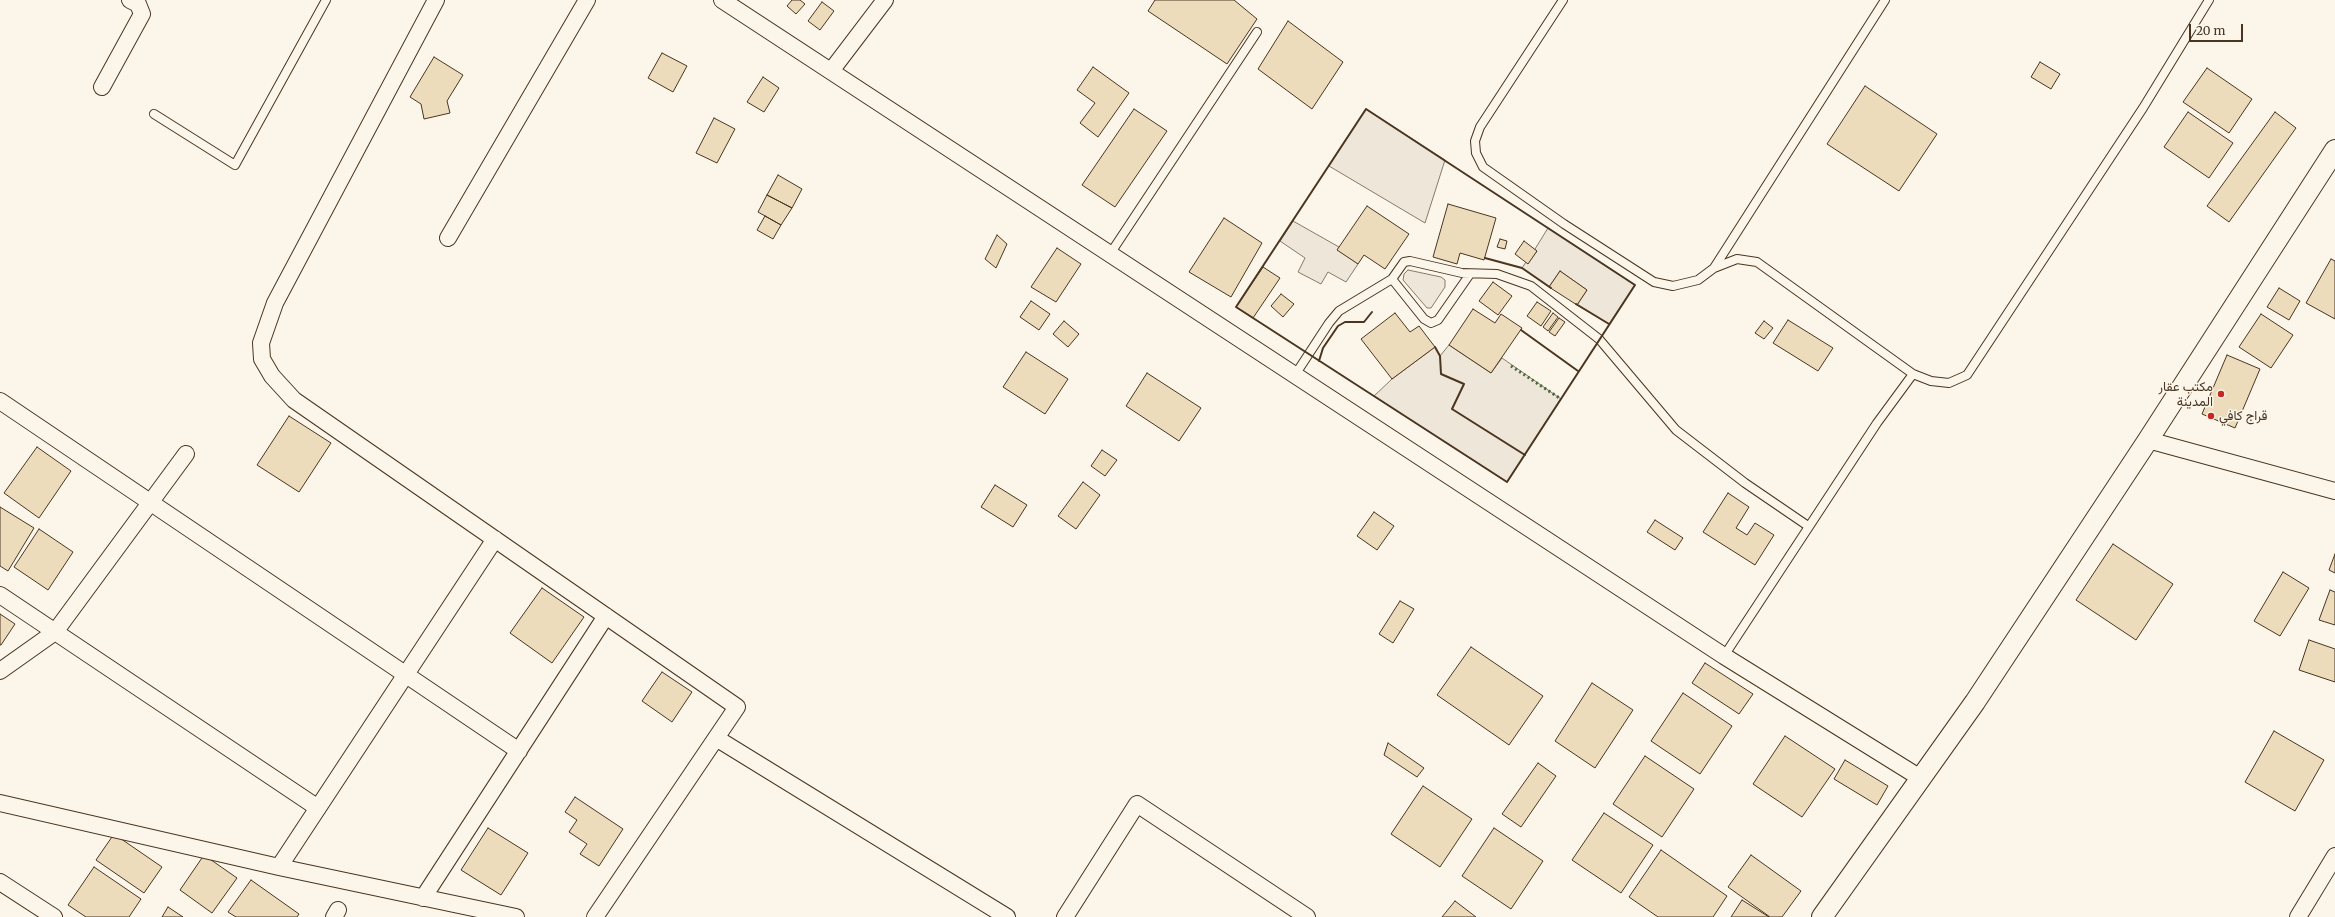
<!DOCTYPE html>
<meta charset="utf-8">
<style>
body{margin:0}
#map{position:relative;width:2335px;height:917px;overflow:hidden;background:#fbf6e9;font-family:Merriweather,serif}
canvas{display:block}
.scale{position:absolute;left:2189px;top:24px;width:54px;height:18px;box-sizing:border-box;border:2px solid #4a3520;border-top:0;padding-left:5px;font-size:12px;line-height:14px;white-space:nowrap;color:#4a3520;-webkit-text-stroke:3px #fbf6e9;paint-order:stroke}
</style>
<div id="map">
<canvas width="2335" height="917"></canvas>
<div class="scale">20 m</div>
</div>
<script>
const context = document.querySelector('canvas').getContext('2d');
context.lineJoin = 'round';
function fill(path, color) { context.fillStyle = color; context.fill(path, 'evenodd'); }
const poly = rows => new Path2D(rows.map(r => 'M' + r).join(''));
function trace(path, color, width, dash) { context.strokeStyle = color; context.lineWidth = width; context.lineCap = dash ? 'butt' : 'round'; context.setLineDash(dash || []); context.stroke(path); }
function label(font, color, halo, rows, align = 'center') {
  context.font = font + ' Merriweather,Vazirmatn,serif'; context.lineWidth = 3; context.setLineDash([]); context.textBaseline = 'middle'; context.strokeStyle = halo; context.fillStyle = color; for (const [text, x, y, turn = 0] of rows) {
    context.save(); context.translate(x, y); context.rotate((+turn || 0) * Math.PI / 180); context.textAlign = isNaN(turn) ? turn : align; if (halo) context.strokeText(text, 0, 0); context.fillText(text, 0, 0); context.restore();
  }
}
const green = poly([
 [1366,109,1445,160,1425,223,1329,166,1366,109],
 [1293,221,1339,247,1338,250,1358,264,1346,282,1328,272,1321,284,1298,272,1305,258,1280,241,1293,221],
 [1548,228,1635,285,1609,324,1577,305,1587,290,1560,271,1549,287,1522,268,1526,262,1528,263,1537,251,1535,249,1548,228],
 [1408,270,1441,277,1445,280,1445,287,1431,308,1427,308,1403,280,1404,274,1408,270],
 [1449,345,1491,373,1502,358,1561,399,1507,482,1374,396,1392,379,1435,347,1440,356,1449,345]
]);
fill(green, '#ede6d9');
trace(green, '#887966', 1);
const building = poly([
 [792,0,800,0,805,4,796,14,787,6,792,0],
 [1155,0,1234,0,1257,19,1227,64,1148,11,1155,0],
 [822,2,834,11,820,30,808,21,822,2],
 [1288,21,1343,62,1312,109,1258,69,1288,21],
 [662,53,687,66,673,92,648,78,662,53],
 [434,57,463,75,447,101,450,113,424,119,421,104,410,97,434,57],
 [2040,62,2060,74,2051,89,2031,77,2040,62],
 [1093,67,1129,93,1098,137,1080,123,1095,103,1077,90,1093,67],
 [2207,68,2252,99,2229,133,2183,102,2207,68],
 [763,77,779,88,764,112,747,102,763,77],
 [1865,86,1937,134,1899,191,1827,144,1865,86],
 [1134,109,1167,131,1115,207,1082,185,1134,109],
 [2188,112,2233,143,2209,178,2164,147,2188,112],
 [2275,112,2296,128,2229,222,2207,206,2275,112],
 [714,118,735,129,717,163,696,153,714,118],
 [778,175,802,189,792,208,767,195,778,175],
 [767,195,792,208,781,225,758,212,767,195],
 [1448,204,1496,218,1484,260,1460,253,1457,264,1433,257,1448,204],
 [1367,206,1409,234,1385,269,1364,255,1358,264,1337,250,1367,206],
 [765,216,781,225,773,239,757,230,765,216],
 [1224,218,1262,243,1231,297,1189,272,1224,218],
 [997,235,1007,244,996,268,985,259,997,235],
 [1500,239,1507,241,1505,249,1497,247,1500,239],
 [1524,241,1537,251,1528,264,1515,254,1524,241],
 [1057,248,1081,264,1056,302,1031,287,1057,248],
 [2331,259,2335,261,2335,319,2306,303,2331,259],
 [1263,267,1280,278,1253,318,1236,307,1263,267],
 [1560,271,1587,290,1577,305,1549,287,1560,271],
 [1493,282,1512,296,1498,315,1479,301,1493,282],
 [2279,288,2300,301,2289,320,2267,307,2279,288],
 [1281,294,1294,304,1283,317,1271,306,1281,294],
 [1031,301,1050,314,1039,330,1020,317,1031,301],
 [1537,302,1551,311,1541,326,1527,316,1537,302],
 [1473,309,1495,323,1501,314,1522,328,1491,373,1449,345,1473,309],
 [1395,313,1410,332,1419,326,1435,347,1392,379,1361,339,1395,313],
 [1553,313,1558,317,1548,331,1543,327,1553,313],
 [2261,314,2293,335,2271,368,2239,347,2261,314],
 [1559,318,1565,322,1555,336,1549,332,1559,318],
 [1788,320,1833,348,1818,371,1773,343,1788,320],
 [1064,321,1079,334,1068,347,1053,334,1064,321],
 [1764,321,1773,328,1764,339,1755,333,1764,321],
 [1026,352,1068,379,1045,414,1003,387,1026,352],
 [2227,355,2260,369,2235,428,2202,414,2227,355],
 [1147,373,1201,408,1179,441,1126,406,1147,373],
 [289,416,331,443,299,492,257,465,289,416],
 [37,447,71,471,39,518,4,493,37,447],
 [1102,450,1117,460,1105,476,1091,466,1102,450],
 [1083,482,1100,495,1076,529,1058,516,1083,482],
 [995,485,1027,505,1013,527,981,507,995,485],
 [1728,493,1749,507,1736,528,1747,535,1755,523,1774,535,1755,565,1703,532,1728,493],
 [0,507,34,528,8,571,0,566,0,507],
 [1374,512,1394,526,1377,550,1357,536,1374,512],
 [1655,520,1683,538,1675,550,1647,532,1655,520],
 [39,529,73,552,48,590,14,567,39,529],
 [2113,544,2173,584,2136,640,2076,600,2113,544],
 [2335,554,2335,573,2329,570,2335,554],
 [2283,572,2309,588,2280,636,2254,621,2283,572],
 [542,588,584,617,552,663,510,633,542,588],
 [2330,590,2335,592,2335,625,2319,620,2330,590],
 [1400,601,1414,609,1393,643,1379,634,1400,601],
 [0,614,15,624,1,645,0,645,0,614],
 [2309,640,2335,649,2335,682,2299,670,2309,640],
 [1471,647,1543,696,1509,745,1437,695,1471,647],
 [1705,663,1753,694,1739,714,1692,683,1705,663],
 [662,672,692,692,672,722,642,701,662,672],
 [1592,683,1633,710,1595,768,1555,741,1592,683],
 [1683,693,1732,726,1700,774,1651,741,1683,693],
 [2274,731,2324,760,2295,811,2245,782,2274,731],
 [1785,736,1835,769,1802,817,1753,784,1785,736],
 [1388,743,1424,768,1417,777,1384,755,1388,743],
 [1645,756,1694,789,1662,837,1613,804,1645,756],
 [1845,760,1888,786,1877,805,1834,779,1845,760],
 [1538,763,1556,776,1521,827,1502,814,1538,763],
 [1423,786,1472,819,1440,867,1391,834,1423,786],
 [575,797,623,829,599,866,580,854,587,844,569,832,577,820,565,812,575,797],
 [1604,813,1653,845,1621,893,1572,860,1604,813],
 [488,828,528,853,501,895,461,870,488,828],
 [1494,828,1543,861,1511,909,1462,876,1494,828],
 [114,834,162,867,144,893,96,860,114,834],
 [1661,850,1727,896,1713,917,1658,917,1629,897,1661,850],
 [204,855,237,878,212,913,180,890,204,855],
 [1751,855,1801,891,1782,917,1770,917,1728,887,1751,855],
 [94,867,141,899,129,917,86,917,68,905,94,867],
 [251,880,299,914,297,917,236,917,228,912,251,880],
 [1742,900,1769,917,1731,917,1742,900],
 [1455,901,1476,917,1442,917,1455,901],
 [168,907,183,917,162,917,168,907]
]);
fill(building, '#ecdcbc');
trace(building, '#4a3520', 1);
const service = poly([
 [1563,0,1480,127,1475,141,1476,153,1483,167,1564,224,1654,282,1673,286,1698,280,1714,268,1737,259,1757,262,1913,374,1931,381,1949,383,1967,375,2143,108,2209,0],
 [154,114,235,165,326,0],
 [1110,254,1257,32],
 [1714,268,1885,0],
 [1470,274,1438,320,1431,323,1424,319,1392,279,1404,262,1410,261,1462,273,1497,274,1531,286,1599,339,1676,430,1745,483,1808,526],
 [1295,375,1329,323,1339,311,1392,279],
 [1724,656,1877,423,1913,374]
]);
const minor = poly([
 [436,0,275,303,261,343,262,359,272,376,294,400,737,707,595,917],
 [722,0,1724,656,1922,779],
 [831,71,885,0],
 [102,87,142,14,138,4,130,0],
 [448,238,587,0],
 [0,401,519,751],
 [2148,440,2335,491],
 [0,595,318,808],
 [0,671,55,632,186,454],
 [716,738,1007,917],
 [0,803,279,867,516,917],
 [279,867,495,539],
 [0,882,54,917],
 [423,898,606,616],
 [334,917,338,910],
 [1065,917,1137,804,1307,917],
 [2298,917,2335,856]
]);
const tertiary = poly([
 [1822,917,1975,702,2148,440,2335,150]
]);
trace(service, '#4a3520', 10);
trace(minor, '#4a3520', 18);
trace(tertiary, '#4a3520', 22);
trace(service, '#fbf6e9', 8);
trace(minor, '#fbf6e9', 16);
trace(tertiary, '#fbf6e9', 20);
trace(poly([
 [1511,366,1561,399]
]), '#436837', 3, [2, 3]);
trace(poly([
 [1366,109,1635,285,1507,482,1236,307,1366,109],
 [1485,258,1522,268,1551,288],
 [1576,304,1609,324],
 [1521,330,1578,371],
 [1435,347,1440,356,1441,374,1464,384,1452,409,1525,455],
 [1319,361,1323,348,1338,326,1345,322,1364,322,1372,312]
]), '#4a3520', 2);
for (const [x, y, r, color] of [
 [2221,394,4,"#c62828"],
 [2211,416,4,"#c62828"]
]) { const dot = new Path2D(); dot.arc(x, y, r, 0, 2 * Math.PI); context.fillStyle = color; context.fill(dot); trace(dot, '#fbf6e9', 1.5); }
label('13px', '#4a3520', '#fbf6e9', [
 ["مكتب عقار",2213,387],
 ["المدينة",2213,402],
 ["قراج كافي",2219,416,"left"]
], 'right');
</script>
